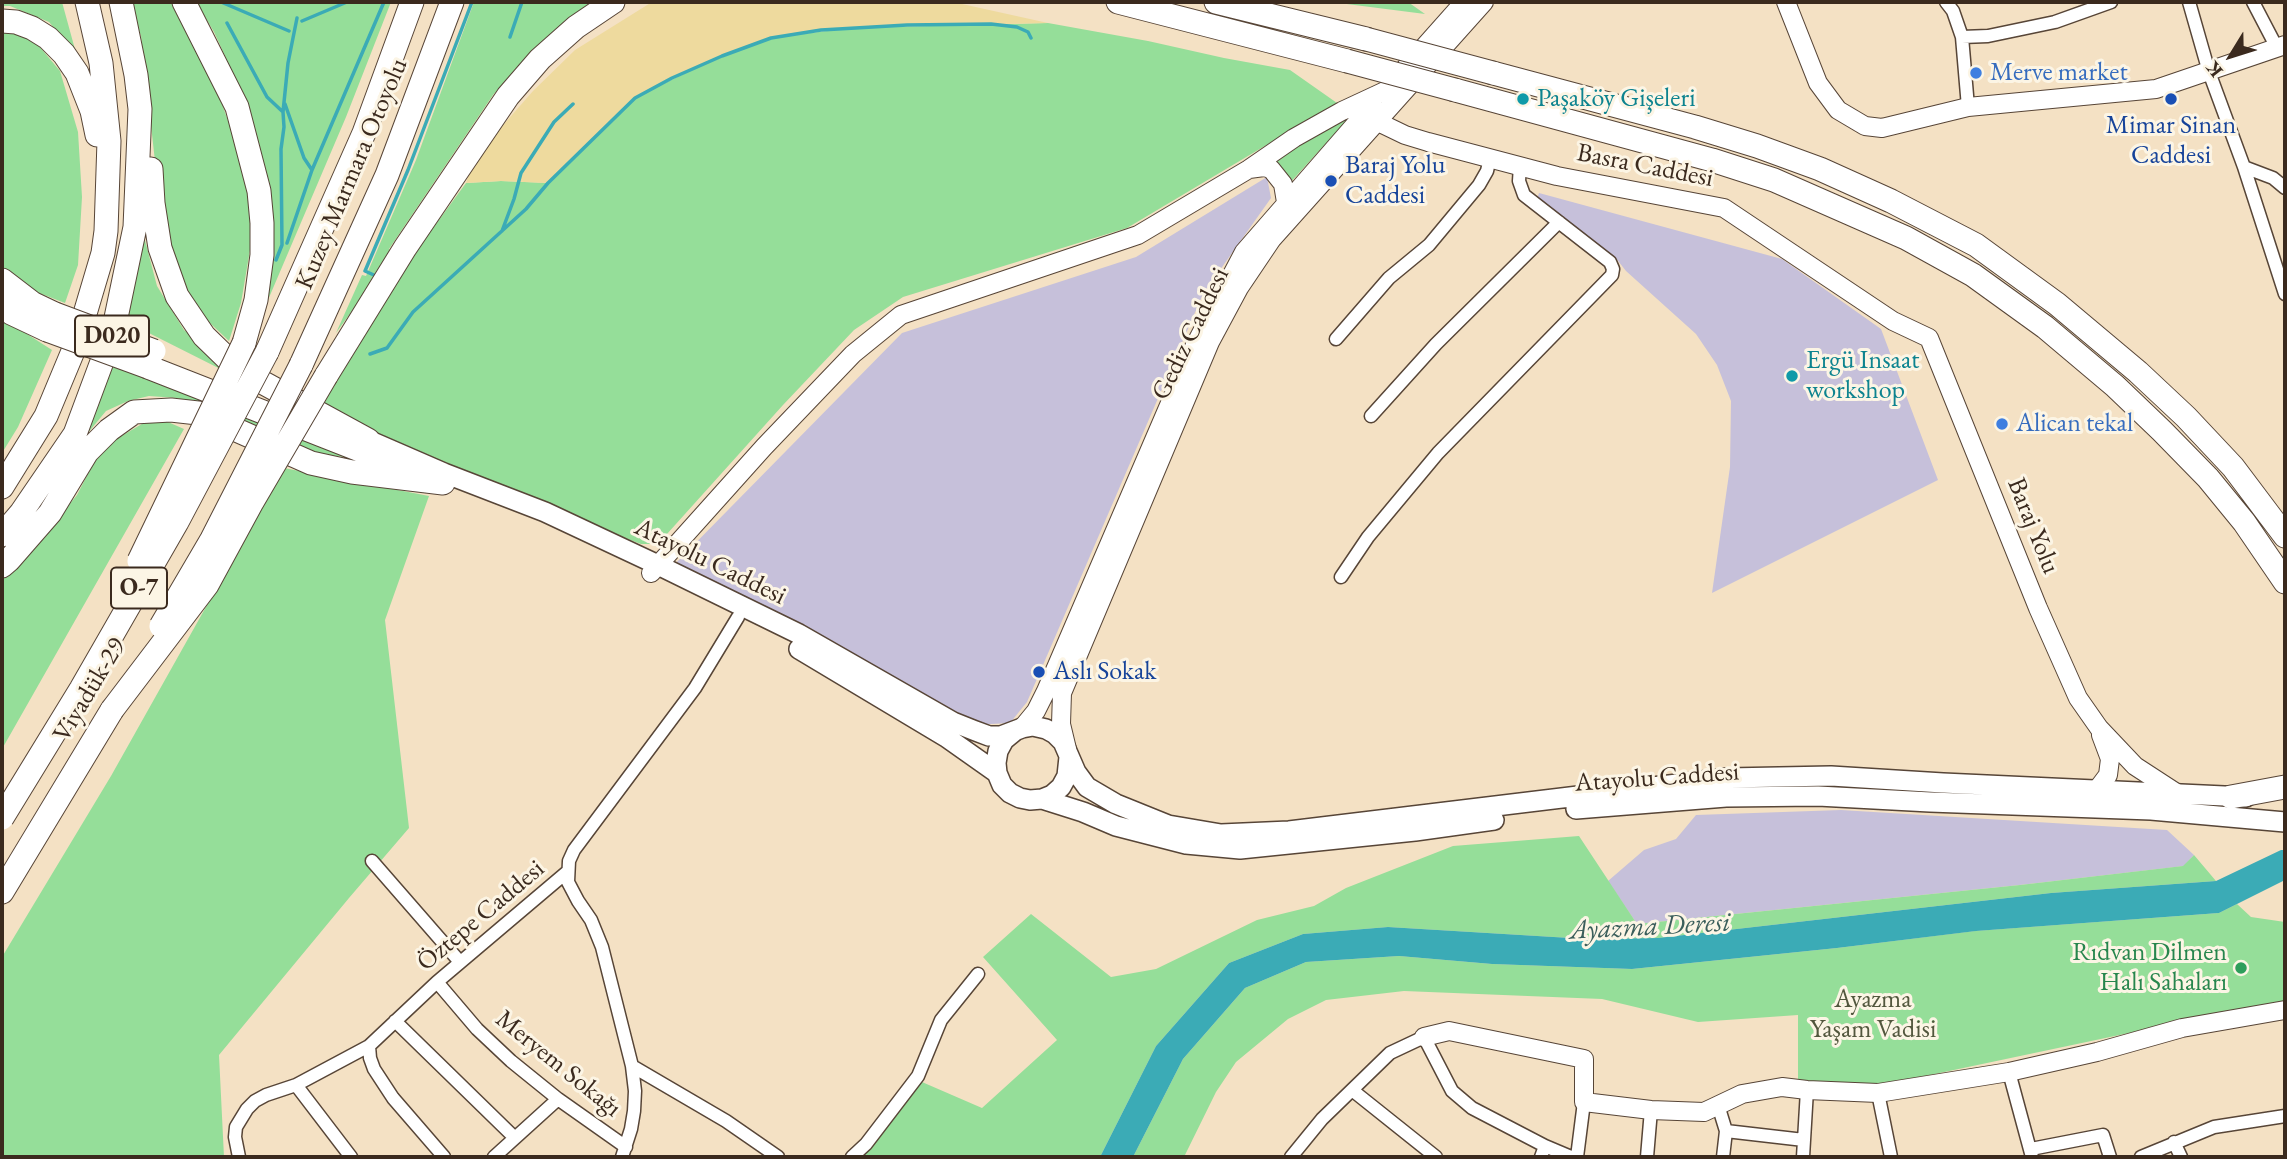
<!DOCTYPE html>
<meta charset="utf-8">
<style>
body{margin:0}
#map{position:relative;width:2287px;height:1159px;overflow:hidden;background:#f4e1c4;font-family:"EB Garamond",serif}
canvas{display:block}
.frame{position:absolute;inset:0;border:4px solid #3b2a1e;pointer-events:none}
.north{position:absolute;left:2196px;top:21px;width:70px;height:70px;-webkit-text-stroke:5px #fcf5e5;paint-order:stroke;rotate:232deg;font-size:19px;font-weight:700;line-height:28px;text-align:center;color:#3b2a1e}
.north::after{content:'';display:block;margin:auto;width:24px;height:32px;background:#3b2a1e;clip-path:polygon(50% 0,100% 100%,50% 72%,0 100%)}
</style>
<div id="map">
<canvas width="2287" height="1159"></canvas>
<div class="frame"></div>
<div class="north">K</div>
</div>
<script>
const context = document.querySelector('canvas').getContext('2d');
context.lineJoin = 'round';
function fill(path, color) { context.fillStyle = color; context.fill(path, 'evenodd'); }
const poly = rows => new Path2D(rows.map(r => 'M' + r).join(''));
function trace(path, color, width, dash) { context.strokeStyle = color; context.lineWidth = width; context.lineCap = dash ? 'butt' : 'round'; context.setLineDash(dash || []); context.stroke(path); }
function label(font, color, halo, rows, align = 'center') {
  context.font = font + ' "EB Garamond",serif'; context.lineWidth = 6; context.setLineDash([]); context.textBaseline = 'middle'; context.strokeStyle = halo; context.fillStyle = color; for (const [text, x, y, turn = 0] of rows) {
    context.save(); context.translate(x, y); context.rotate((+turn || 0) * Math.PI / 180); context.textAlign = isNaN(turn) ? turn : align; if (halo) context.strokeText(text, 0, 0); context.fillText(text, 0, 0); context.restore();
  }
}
fill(poly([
 [1267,177,1271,198,1203,294,1027,702,1010,723,972,725,670,569,902,333,1136,257],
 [1539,193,1782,259,1881,329,1938,480,1712,593,1730,467,1731,401,1717,365,1696,334,1626,271,1615,257,1537,199],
 [1841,810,2167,830,2194,855,2184,866,2020,885,1637,924,1608,881,1644,850,1676,839,1696,815]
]), '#c6c0da');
fill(poly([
 [2,2,62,2,76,53,49,22,10,6,2,6],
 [129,2,172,2,220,98,240,155,249,200,251,244,241,303,229,341,195,309,173,260,161,215,141,36],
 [196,2,391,2,346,117,262,314,246,102,214,32],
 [474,2,593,2,561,25,529,54,493,95,389,249,392,252,381,271,377,270,371,280,373,282,336,333,362,275,366,276,416,160],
 [1331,2,1408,2,1425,14],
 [1048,23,1148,41,1224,58,1290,70,1337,103,1127,228,903,297,854,330,783,405,658,544,641,544,566,516,414,453,323,406,348,355,392,284,466,183,501,181,548,183,635,98,706,63,771,38,850,28],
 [2,28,34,40,60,71,78,132,82,197,78,265,65,303,26,288,2,273],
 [1359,107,1288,185,1264,162],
 [141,225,157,286,184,330,270,394,125,321],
 [2,318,52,350,18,427,2,453],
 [114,364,368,459,321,455,177,398,149,396,128,401,106,411,87,434],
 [147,421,168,422,184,429,2,749,2,578,22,562,77,495,95,460,113,441],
 [284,468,429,496,385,620,409,828,349,898,219,1055,224,1157,2,1157,2,957,111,776],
 [1579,836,1637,924,2020,885,2183,866,2194,855,2216,881,2051,893,1658,938,1587,939,1388,927,1303,934,1229,963,1156,1046,1100,1157,859,1157,922,1082,982,1108,1057,1040,983,957,1031,914,1111,977,1156,969,1257,920,1314,906,1346,888,1453,846],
 [2237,904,2251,917,2285,922,2285,1005,2148,1029,1878,1086,1798,1081,1798,1015,1698,1022,1602,999,1404,991,1326,1000,1288,1019,1236,1062,1216,1092,1184,1157,1133,1157,1183,1059,1245,988,1306,962,1399,956,1492,964,1632,969,1837,948,1975,931,2219,913]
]), '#95de99');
fill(poly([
 [652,2,953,2,1048,23,877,27,821,30,771,38,688,71,635,98,548,183,501,181,466,183,472,165,505,123,533,91,575,50]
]), '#eeda9e');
fill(poly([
 [2281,850,2285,850,2285,880,2219,913,1976,931,1837,948,1632,969,1492,964,1399,956,1306,962,1245,988,1183,1059,1133,1157,1100,1157,1156,1046,1229,963,1303,934,1388,927,1587,939,1658,938,2051,893,2216,881]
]), '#3babb6');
trace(poly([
 [221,2,289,31],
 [302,21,347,2],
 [227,23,267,97,283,112],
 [510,37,522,2],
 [285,104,304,158,312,170],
 [502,231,514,199,521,173,554,122,573,104],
 [287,243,312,170,384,2],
 [276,260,282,245,281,149,284,127,283,112,288,63,297,18],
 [376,276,365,271,408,170,472,2],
 [370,354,387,348,413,312,526,209,548,183,635,98,672,78,722,56,771,38,821,30,907,25,991,24,1017,27,1028,32,1031,38]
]), '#3babb6', 3.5);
const street = poly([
 [1946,2,1953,11,1962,37,1968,107],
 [2189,2,2209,72,2244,167,2285,294],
 [2253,2,2277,48],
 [1962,37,1988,36,2055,22,2111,2],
 [2244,167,2273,178,2285,188],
 [1336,339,1389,278,1429,245,1479,185,1487,171,1490,158],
 [1371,416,1436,344,1559,222],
 [1341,577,1368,537,1438,453,1612,275,1613,269,1610,262,1524,195,1519,181,1520,166],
 [372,861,460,962],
 [437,982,477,1029,511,1061,558,1099,626,1147],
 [395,1021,515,1138],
 [369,1046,370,1058,374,1069,393,1098,444,1157],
 [632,1066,726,1121,778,1157],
 [2009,1072,2032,1157],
 [296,1085,351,1157],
 [1352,1090,1436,1157],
 [1878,1093,1891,1157],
 [1718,1105,1726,1131,1723,1157],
 [1726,1131,1804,1140],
 [2174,1142,2181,1157],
 [1545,1146,1571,1157],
 [2031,1149,2103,1135,2110,1157],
 [239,1157,235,1137,236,1127,247,1109,255,1101,266,1095,296,1085,369,1046,437,982,567,872],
 [494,1157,558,1099],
 [622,1157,631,1129,634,1111,635,1091,632,1066,602,947,591,920,578,901,568,882,569,861,574,850,695,688,738,617],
 [852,1157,866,1144,918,1076,941,1020,978,974],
 [1291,1157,1322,1119,1390,1053,1424,1037,1452,1091,1472,1108,1545,1146,1541,1157],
 [1577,1157,1584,1102],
 [1647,1157,1651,1110],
 [1803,1157,1807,1090],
 [2141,1157,2214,1127,2285,1116]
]);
const secondary = poly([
 [1786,2,1818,83,1838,110,1865,126,1882,128,1968,107,2156,89,2285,45],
 [1392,83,1464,2],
 [1365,112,1376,121,1405,135,1428,142,1557,176,1724,208,1893,321,1929,338,2038,608,2078,698,2099,728,2135,766,2178,794],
 [1249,169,1264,167,1271,169,1283,184,1286,202],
 [651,573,764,447,853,354,901,315,1138,235,1249,169,1294,138,1342,111,1385,91],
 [1022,728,1036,711,1046,691,1195,345,1244,252,1373,104],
 [1067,749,1061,724,1062,693,1210,342,1239,288,1272,239,1484,2],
 [2096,791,2108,775,2110,759,2101,735],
 [1424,1037,1449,1031,1584,1059,1584,1102,1651,1110,1704,1112,1742,1094,1782,1087,1807,1090,1878,1093,2009,1072,2097,1052,2182,1028,2285,1010]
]);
const primary = poly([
 [368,440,444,473,545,512,658,565,799,634,953,722,973,730,989,736,1001,736,1022,728,1033,726,1046,729,1055,734,1063,742,1076,772,1087,787,1116,804,1168,825,1221,834,1289,831,1727,778,1831,776,1943,783,2246,797],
 [799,649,946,737,997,773],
 [1015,731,1004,740,998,751,996,763,997,773,1002,785,1010,793,1020,798,1030,800,1042,799,1052,795,1061,787,1067,776,1069,757],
 [1042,799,1083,812,1116,826,1186,844,1240,849,1415,831,1494,820],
 [1576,809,1726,797,1818,796,1930,802,2151,810,2285,822]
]);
const highway = poly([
 [184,2,237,107,259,191,262,223,262,255,256,300,244,343],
 [1118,2,1347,61],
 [1216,2,1366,39],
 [2,21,16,22,32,28,48,38,64,54,77,73,92,111,97,135],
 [1493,73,1695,127,1757,146,1820,169,1891,201,1976,245,2057,304,2138,372,2186,417,2233,467,2285,536],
 [1455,90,1712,160,1774,180,1906,238,1973,275,2045,327,2115,386,2162,431,2208,478,2244,522,2285,582],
 [151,169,153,203,160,248,177,296,204,336,238,369,368,440],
 [2,280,32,303,55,314],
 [2,306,11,313,47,330],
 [267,352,364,133,412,2],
 [301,365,387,175,452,2],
 [148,367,411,470],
 [326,376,405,248,508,96,540,59,576,27,613,2],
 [2,487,46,416,76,344,103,253,106,231,109,141,101,63,87,2],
 [2,535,21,513,75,434,113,332,135,227,140,109,136,75,121,2],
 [2,566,9,560,50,513,87,452,109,430,134,412,171,410,198,413,311,463,352,472,443,483],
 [2231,797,2285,787],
 [2,892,112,710]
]);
trace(street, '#574537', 15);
trace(secondary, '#574537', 20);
trace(primary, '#574537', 22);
trace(highway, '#574537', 25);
trace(street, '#fff', 12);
trace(secondary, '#fff', 18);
trace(primary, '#fff', 19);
trace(highway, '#fff', 23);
const highwayBridge = poly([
 [1366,39,1493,73],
 [1347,61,1455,90],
 [55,314,154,351],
 [47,330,148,367],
 [139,561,244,343],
 [161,626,212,539,301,365],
 [112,710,207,585,251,504,326,376],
 [2,818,81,689,177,522,267,352]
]);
trace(highwayBridge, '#574537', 25, []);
trace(highwayBridge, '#fff', 23);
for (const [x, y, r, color] of [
 [1976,73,7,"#3f7fe0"],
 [1523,99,7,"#0f9aa8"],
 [2171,99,7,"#1a4fb4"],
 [1331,181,7,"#1a4fb4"],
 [1792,376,7,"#0f9aa8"],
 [2002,424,7,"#3f7fe0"],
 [1039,672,7,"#1a4fb4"],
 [2241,968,7,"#2e9e5b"]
]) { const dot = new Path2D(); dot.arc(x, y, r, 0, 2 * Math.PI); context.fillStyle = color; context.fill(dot); trace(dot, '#fcf5e5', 2.5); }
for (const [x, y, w] of [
 [112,336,74],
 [139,588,56]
]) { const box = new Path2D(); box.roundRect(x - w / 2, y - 20.5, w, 41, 5); context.fillStyle = '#fcf5e5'; context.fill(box); trace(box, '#3b2a1e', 2); }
label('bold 24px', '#3b2a1e', null, [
 ["D020",112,336],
 ["O-7",139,588]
]);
label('26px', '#366cbe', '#fcf5e5', [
 ["Merve market",1990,73],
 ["Alican tekal",2016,424]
], 'left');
label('26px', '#0d838f', '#fcf5e5', [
 ["Paşaköy Gişeleri",1537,99],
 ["Ergü Insaat",1806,361],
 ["workshop",1806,391]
], 'left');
label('26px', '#164399', '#fcf5e5', [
 ["Mimar Sinan",2171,126,"center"],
 ["Caddesi",2171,156,"center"],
 ["Baraj Yolu",1345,166],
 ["Caddesi",1345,196],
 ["Aslı Sokak",1053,672]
], 'left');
label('26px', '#3b2a1e', '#fcf5e5', [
 ["Basra Caddesi",1645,166,11],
 ["Kuzey Marmara Otoyolu",352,174,-67],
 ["Gediz Caddesi",1191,334,-64],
 ["Baraj Yolu",2033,526,68],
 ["Atayolu Caddesi",710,562,26],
 ["Viyadük-29",90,690,-59],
 ["Atayolu Caddesi",1657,778,-4],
 ["Öztepe Caddesi",481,916,-40],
 ["Meryem Sokağı",558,1064,39]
]);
label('26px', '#27864d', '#fcf5e5', [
 ["Rıdvan Dilmen",2227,953],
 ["Halı Sahaları",2227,983]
], 'right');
label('26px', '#52573d', '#fcf5e5', [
 ["Ayazma",1873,1000],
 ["Yaşam Vadisi",1873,1030]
]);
label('italic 28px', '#3b5e5b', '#fcf5e5', [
 ["Ayazma Deresi",1650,927,-3]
]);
</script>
